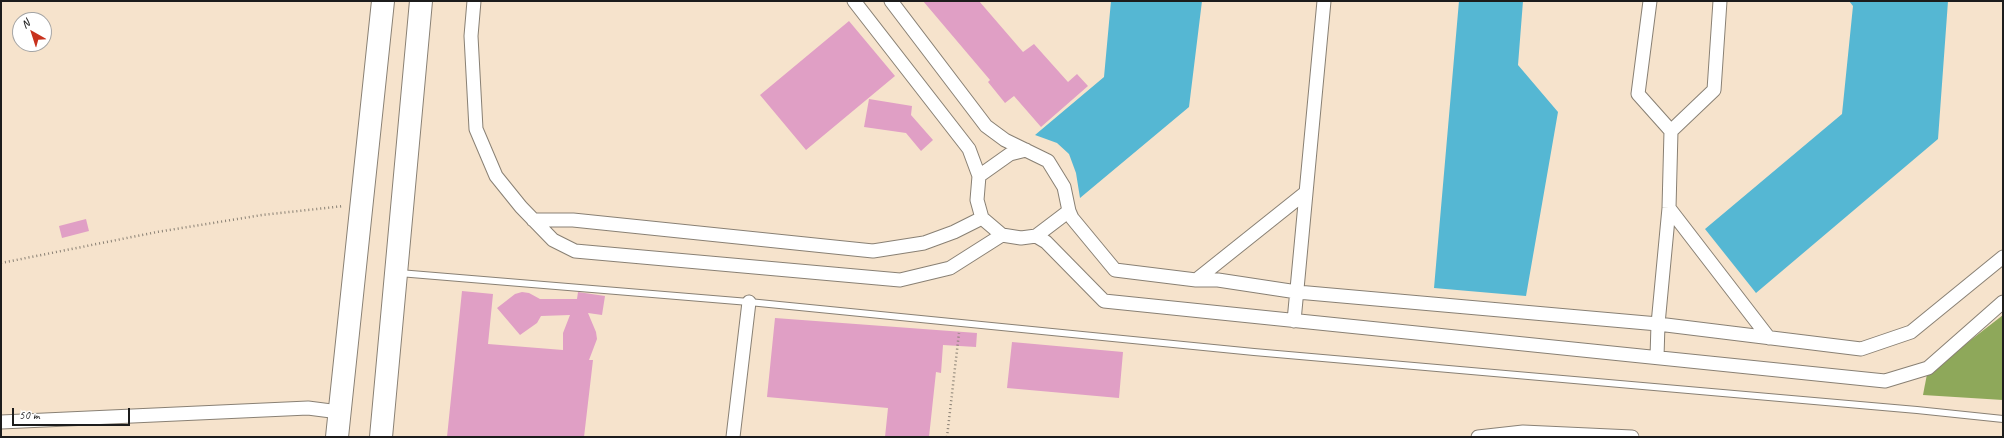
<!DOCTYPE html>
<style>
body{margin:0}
#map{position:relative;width:2004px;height:438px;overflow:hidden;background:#f6e3cc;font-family:Caveat,sans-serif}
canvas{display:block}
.frame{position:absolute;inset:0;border:2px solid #1c1c1c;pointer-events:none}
.north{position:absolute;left:12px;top:12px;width:40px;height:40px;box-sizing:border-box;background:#fff;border:1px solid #a4a4a4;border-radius:50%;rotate:321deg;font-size:11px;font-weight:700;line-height:16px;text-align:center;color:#1c1c1c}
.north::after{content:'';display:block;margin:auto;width:14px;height:18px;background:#c8321e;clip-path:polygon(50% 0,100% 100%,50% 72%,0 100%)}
.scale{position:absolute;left:12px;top:408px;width:118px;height:18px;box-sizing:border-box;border:2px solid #1c1c1c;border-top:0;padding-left:5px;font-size:12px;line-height:14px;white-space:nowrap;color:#1c1c1c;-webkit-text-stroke:3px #fff;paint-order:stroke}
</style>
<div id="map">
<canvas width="2004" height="438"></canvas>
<div class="frame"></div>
<div class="north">N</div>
<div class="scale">50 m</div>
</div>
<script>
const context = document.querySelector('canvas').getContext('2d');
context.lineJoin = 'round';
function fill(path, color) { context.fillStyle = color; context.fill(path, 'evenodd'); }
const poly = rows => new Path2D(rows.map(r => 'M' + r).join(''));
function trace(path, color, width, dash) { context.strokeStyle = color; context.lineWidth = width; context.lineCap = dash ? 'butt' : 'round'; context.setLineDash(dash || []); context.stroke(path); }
fill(poly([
 [2003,315,2003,400,1923,395,1927,374]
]), '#8ea85a');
fill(poly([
 [1111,1,1202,1,1189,107,1080,198,1076,173,1069,154,1057,143,1035,135,1104,77],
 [1459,1,1523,1,1518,65,1558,112,1526,296,1434,288],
 [1849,1,1948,1,1938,139,1756,293,1705,229,1842,114,1853,6]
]), '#55b7d3');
fill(poly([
 [923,1,979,1,1023,52,1034,44,1068,82,1077,74,1088,86,1041,127,1014,96,1005,103,988,82,990,80],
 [849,21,895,76,806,150,760,95],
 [869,99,912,106,911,115,933,140,921,151,906,133,864,127],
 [86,219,89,231,62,238,59,226],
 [462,291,493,294,488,344,563,350,563,333,570,315,541,316,537,323,520,335,497,308,515,294,522,292,529,293,540,299,577,299,578,292,605,296,602,315,588,313,596,332,597,339,589,360,593,360,584,437,447,437],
 [775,318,977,333,976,347,943,345,941,373,936,372,929,437,885,437,888,408,767,397],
 [1012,342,1123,352,1119,398,1007,388]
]), '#e09fc5');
const lane = poly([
 [399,273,749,302,1254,352,1917,410,2003,419]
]);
const street = poly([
 [474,1,471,36,476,129,496,176,521,207,553,240,575,251,900,280,950,268,1002,235],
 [854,1,969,149,979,176,977,200,982,218,1002,235,1021,238,1036,236,1046,242,1104,301,1885,381,1928,368,2003,302],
 [891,1,986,126,1005,140,1048,161,1064,187,1069,211,1072,218,1115,270,1196,280,1218,280,1297,292,1658,324,1861,349,1911,332,2003,257],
 [1650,1,1638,94,1671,131],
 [979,176,1010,154,1026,150],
 [1669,208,1769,338],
 [533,220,573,220,873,251,924,243,954,232,982,218],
 [1036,236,1069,211],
 [1196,280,1305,193],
 [1294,321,1324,1],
 [1657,357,1658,324,1669,208,1671,131,1714,90,1720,1],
 [1,422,308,408,339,412],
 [733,437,749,302],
 [1478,437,1523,432,1632,437]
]);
const highway = poly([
 [337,437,383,1],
 [381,437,421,1]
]);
trace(lane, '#898074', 8);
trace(street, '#898074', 15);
trace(highway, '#898074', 24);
trace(poly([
 [1,263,157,232,262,215,344,206],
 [947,437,959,333]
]), '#898074', 2.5, [1, 3]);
trace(lane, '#fff', 6);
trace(street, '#fff', 13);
trace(highway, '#fff', 22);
</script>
